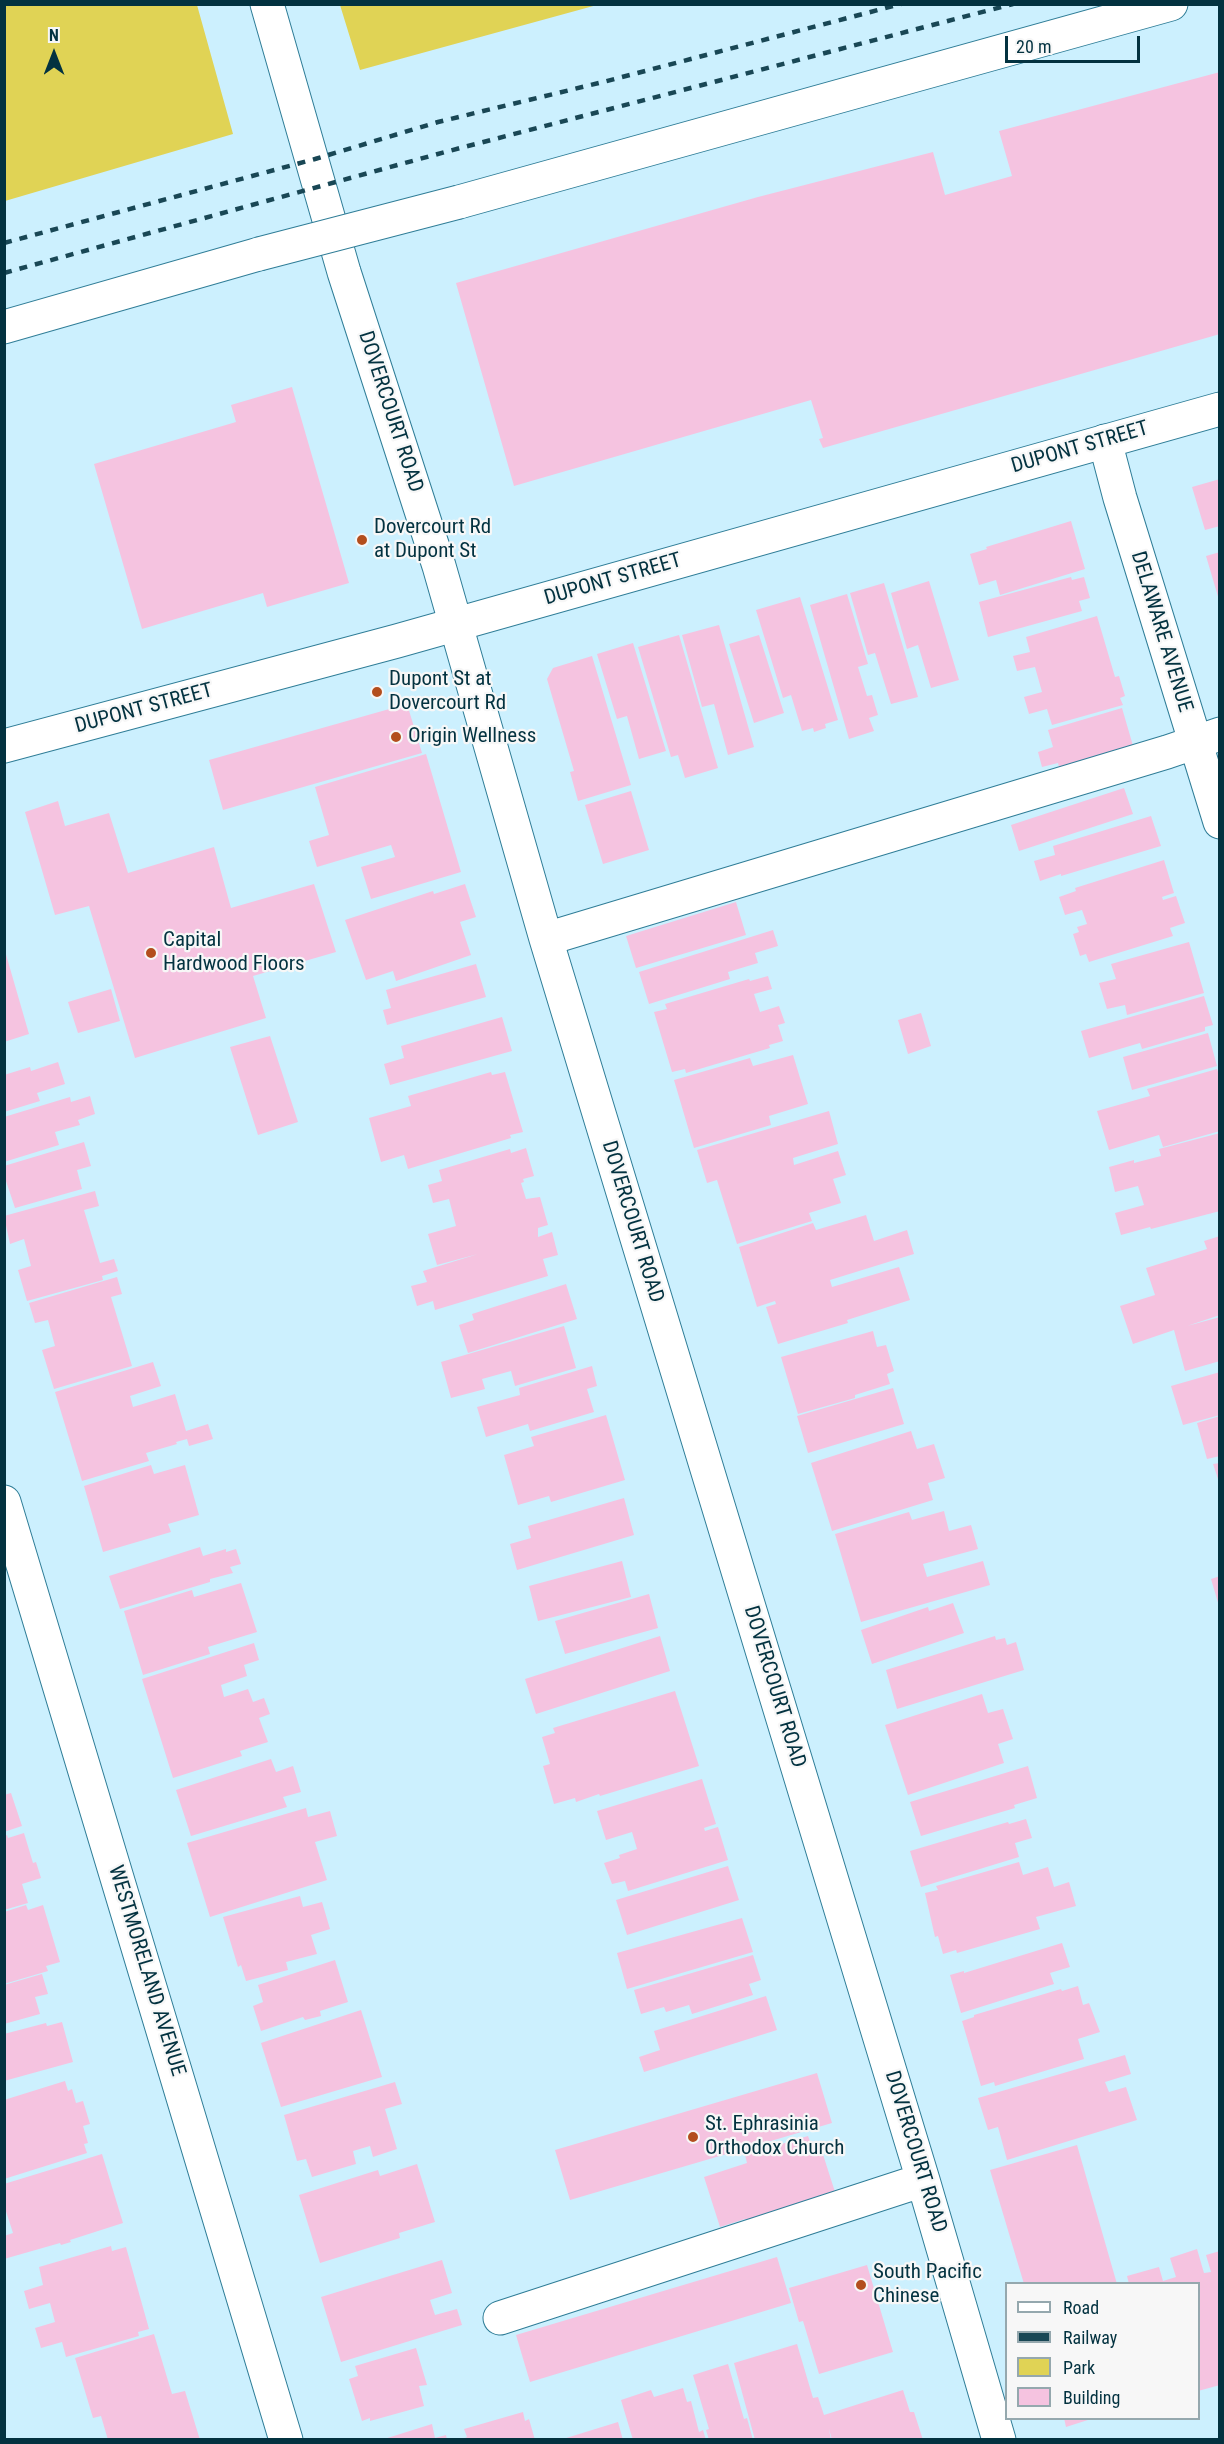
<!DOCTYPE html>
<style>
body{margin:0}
#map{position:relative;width:1224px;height:2444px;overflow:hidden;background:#ccf0fe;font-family:"Roboto Condensed",sans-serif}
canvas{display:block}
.frame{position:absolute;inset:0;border:6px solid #033240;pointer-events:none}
.legend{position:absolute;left:1005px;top:2282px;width:195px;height:138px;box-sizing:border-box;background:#f7f7f7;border:2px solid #95a8ae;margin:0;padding:8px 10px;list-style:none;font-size:18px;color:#033240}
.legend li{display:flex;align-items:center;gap:12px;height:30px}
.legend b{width:30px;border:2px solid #95a8ae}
.north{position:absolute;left:24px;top:24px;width:60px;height:60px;-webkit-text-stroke:4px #f7f7f7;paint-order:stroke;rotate:0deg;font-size:16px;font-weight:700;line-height:24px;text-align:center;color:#033240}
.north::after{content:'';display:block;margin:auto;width:21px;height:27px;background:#033240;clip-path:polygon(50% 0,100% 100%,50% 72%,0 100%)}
.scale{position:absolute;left:1005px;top:36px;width:135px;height:27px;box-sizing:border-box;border:3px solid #033240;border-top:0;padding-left:8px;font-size:18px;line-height:21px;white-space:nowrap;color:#033240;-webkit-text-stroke:4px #f7f7f7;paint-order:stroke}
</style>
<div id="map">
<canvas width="1224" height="2444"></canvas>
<div class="frame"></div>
<ul class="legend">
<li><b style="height:8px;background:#fff"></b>Road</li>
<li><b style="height:8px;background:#194755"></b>Railway</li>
<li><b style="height:16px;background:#e0d355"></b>Park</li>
<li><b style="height:16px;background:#f5c3e0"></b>Building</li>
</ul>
<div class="north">N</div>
<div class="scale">20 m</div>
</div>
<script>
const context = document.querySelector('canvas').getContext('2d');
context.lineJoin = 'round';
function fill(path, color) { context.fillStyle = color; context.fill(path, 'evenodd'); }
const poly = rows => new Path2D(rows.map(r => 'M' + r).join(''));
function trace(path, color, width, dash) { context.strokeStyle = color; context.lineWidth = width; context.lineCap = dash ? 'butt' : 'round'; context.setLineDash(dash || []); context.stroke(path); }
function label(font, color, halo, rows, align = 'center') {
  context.font = font + ' "Roboto Condensed",sans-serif'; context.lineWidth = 4.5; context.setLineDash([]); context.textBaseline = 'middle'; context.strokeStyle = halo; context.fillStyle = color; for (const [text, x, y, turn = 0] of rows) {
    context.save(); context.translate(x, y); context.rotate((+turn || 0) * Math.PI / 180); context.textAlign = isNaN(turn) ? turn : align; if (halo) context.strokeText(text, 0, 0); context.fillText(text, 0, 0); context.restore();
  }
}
fill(poly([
 [5,4,197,5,233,134,5,201],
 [340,5,340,4,597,5,360,70]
]), '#e0d355');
fill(poly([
 [1220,72,1220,334,823,448,819,439,823,438,811,400,514,486,456,283,758,197,933,152,945,195,1012,176,999,131],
 [292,387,349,583,267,607,263,593,142,629,94,464,236,422,231,405],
 [1220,479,1220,526,1205,530,1192,487],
 [1071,521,1085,569,1000,595,996,580,979,585,970,554,987,549,986,547],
 [1220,552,1220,600,1219,600,1206,556],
 [1071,577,1072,580,1084,577,1090,598,1079,601,1082,611,988,637,979,602],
 [929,581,959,680,931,688,918,645,907,649,891,593],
 [884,583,918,697,891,704,875,653,868,655,850,593],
 [847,594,868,664,858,667,867,696,872,695,878,715,869,718,874,731,849,739,810,605],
 [800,597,838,720,825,724,826,728,814,732,813,728,802,731,791,695,783,698,756,610],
 [1097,616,1115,677,1119,676,1125,696,1120,698,1123,705,1052,725,1047,709,1029,714,1024,697,1042,692,1035,667,1017,671,1013,656,1030,652,1026,637],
 [719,625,754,747,728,755,714,704,702,707,682,635],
 [679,635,718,768,685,778,678,755,671,757,638,647],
 [759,635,784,713,754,723,729,644],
 [633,643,666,751,639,759,627,716,617,719,597,654],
 [592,656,631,785,578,801,570,772,574,771,547,679,553,668],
 [407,704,422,753,223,810,209,760],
 [1122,708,1136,756,1062,778,1058,763,1042,767,1038,752,1053,747,1048,730],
 [426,754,461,872,371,899,361,867,395,857,391,845,317,867,309,841,329,835,315,787],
 [1124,788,1133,814,1019,851,1011,825],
 [631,791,649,850,603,864,585,805],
 [58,801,65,826,109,813,128,873,214,847,231,908,314,884,336,952,253,976,266,1018,135,1058,89,906,55,915,25,812],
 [1151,816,1161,846,1061,876,1061,874,1040,881,1034,861,1055,855,1053,846],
 [1164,860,1174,893,1162,897,1163,900,1176,896,1185,923,1170,928,1173,936,1089,962,1086,954,1080,956,1073,934,1079,932,1077,927,1087,924,1082,910,1065,915,1059,897,1076,891,1075,888],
 [465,884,476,917,460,922,471,955,396,981,393,971,366,980,345,920,433,891,434,894],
 [736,902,746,935,636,968,626,936],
 [773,930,778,946,755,953,758,963,728,972,730,979,649,1004,639,972],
 [1189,942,1204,993,1127,1015,1125,1005,1107,1009,1099,983,1116,979,1111,964],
 [5,951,29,1034,4,1042,4,951],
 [476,964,486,997,387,1025,383,1010,391,1008,386,990],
 [768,976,772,989,754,994,760,1012,779,1006,785,1023,778,1025,783,1041,769,1045,770,1048,686,1073,685,1069,672,1072,654,1012,667,1009,665,1004,749,979,750,981],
 [111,989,120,1021,78,1033,68,1002],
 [1204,996,1213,1025,1205,1027,1205,1031,1142,1049,1140,1043,1089,1058,1081,1031],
 [921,1013,931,1046,908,1054,898,1020],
 [502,1017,512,1051,390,1085,384,1064,404,1058,401,1046],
 [1208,1033,1217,1066,1132,1090,1123,1057],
 [270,1036,298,1122,258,1135,230,1047],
 [793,1055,808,1104,769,1116,771,1125,694,1148,674,1080,750,1058,753,1066],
 [58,1062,65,1084,37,1093,40,1101,4,1112,4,1075,30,1067,31,1071],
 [1217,1069,1220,1077,1220,1131,1163,1147,1159,1135,1109,1150,1097,1111,1150,1096,1147,1089],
 [491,1072,492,1075,505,1072,523,1132,510,1135,511,1138,408,1169,404,1155,381,1162,369,1118,411,1106,408,1096],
 [90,1096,95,1114,78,1120,80,1125,55,1132,59,1145,4,1162,4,1117,70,1097,71,1102],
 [829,1111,838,1144,793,1158,794,1165,838,1151,846,1175,833,1179,841,1203,809,1213,812,1221,737,1244,717,1180,707,1183,697,1150],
 [1220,1133,1220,1211,1151,1229,1150,1227,1121,1235,1115,1213,1144,1205,1138,1186,1115,1192,1109,1167,1134,1160,1134,1163,1161,1156,1159,1149],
 [84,1142,91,1166,77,1170,82,1189,15,1208,4,1175,4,1166],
 [526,1148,534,1176,523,1179,524,1182,521,1183,526,1199,540,1197,548,1225,538,1228,538,1237,552,1232,558,1255,543,1259,548,1276,435,1310,433,1301,417,1306,411,1286,427,1282,423,1271,478,1254,437,1265,428,1234,456,1226,449,1199,433,1203,428,1185,442,1181,439,1170,510,1149,511,1153],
 [95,1191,99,1206,84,1210,100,1263,114,1259,118,1271,102,1276,103,1280,27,1301,18,1270,31,1266,24,1239,10,1244,4,1216],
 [866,1215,874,1241,907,1230,914,1254,830,1280,832,1287,899,1267,910,1300,847,1320,848,1323,778,1344,766,1307,776,1304,775,1301,757,1307,739,1247,813,1223,816,1230],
 [1220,1236,1220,1315,1187,1326,1220,1317,1220,1361,1185,1371,1174,1330,1133,1344,1120,1306,1155,1295,1146,1268,1207,1249,1204,1241],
 [117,1277,122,1294,111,1297,132,1366,54,1389,42,1350,55,1346,48,1320,35,1323,29,1303],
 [566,1284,577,1319,468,1353,459,1325,474,1320,472,1314],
 [564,1326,576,1368,515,1386,511,1371,482,1379,485,1389,451,1398,441,1362],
 [873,1331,877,1347,886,1345,894,1371,887,1374,890,1384,855,1395,855,1398,798,1414,781,1357],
 [153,1362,161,1386,130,1396,133,1407,175,1394,186,1431,208,1424,213,1439,189,1446,187,1439,176,1442,177,1444,146,1453,149,1461,82,1481,55,1392],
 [592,1366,597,1386,587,1389,594,1412,530,1431,528,1424,486,1437,477,1407,520,1395,519,1388],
 [1220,1372,1220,1415,1183,1425,1171,1386],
 [893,1388,904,1424,808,1453,797,1416],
 [606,1415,625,1480,551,1502,549,1496,518,1505,504,1455,534,1446,531,1437],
 [1220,1416,1220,1456,1207,1459,1197,1423],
 [911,1431,917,1449,934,1444,945,1478,928,1483,933,1500,832,1531,811,1463],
 [1220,1463,1220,1482,1219,1482,1213,1464],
 [151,1465,154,1474,185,1465,199,1515,168,1524,171,1532,103,1552,84,1486],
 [624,1498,634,1535,517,1570,510,1544,531,1538,528,1526],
 [944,1511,949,1531,971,1525,978,1549,923,1564,927,1577,983,1561,990,1585,861,1622,835,1534,909,1512,912,1520],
 [200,1547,203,1556,226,1549,226,1552,236,1549,241,1564,230,1567,233,1573,210,1579,210,1582,120,1609,109,1576],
 [622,1561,631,1597,538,1621,529,1586],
 [1220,1576,1220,1606,1219,1606,1211,1579],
 [241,1583,257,1632,208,1647,210,1654,143,1675,124,1611,192,1590,194,1597],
 [649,1594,658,1628,565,1654,555,1621],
 [953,1603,964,1633,872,1664,861,1630,928,1607,929,1611],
 [660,1636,670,1671,536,1714,525,1679],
 [995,1636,996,1640,1005,1638,1007,1645,1016,1642,1024,1670,897,1709,886,1670],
 [254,1643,259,1660,244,1665,247,1676,221,1685,224,1697,248,1689,253,1702,264,1698,270,1714,259,1718,268,1742,240,1751,242,1756,173,1778,142,1679],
 [675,1691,699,1766,600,1796,599,1794,576,1802,575,1798,554,1804,543,1766,550,1764,542,1737,555,1733,553,1728],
 [982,1694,988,1713,1003,1709,1013,1739,998,1744,1004,1763,908,1795,885,1725],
 [271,1759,276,1772,293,1766,301,1792,283,1797,287,1807,191,1836,176,1790],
 [1028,1766,1037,1798,1014,1805,1015,1808,921,1836,910,1802],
 [702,1779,716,1824,704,1828,705,1831,718,1827,728,1860,628,1891,625,1881,612,1884,604,1863,620,1858,619,1855,637,1849,632,1832,606,1840,597,1811],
 [11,1793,22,1826,4,1832,4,1795],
 [306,1808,308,1817,330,1811,337,1836,315,1842,327,1880,210,1917,187,1843],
 [1026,1819,1032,1838,1015,1843,1019,1857,921,1887,910,1851,1008,1822,1009,1824],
 [24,1833,33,1863,36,1862,41,1878,22,1884,28,1903,4,1910,4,1836,7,1835,8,1838],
 [1019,1862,1023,1875,1048,1867,1054,1887,1069,1882,1076,1906,1036,1917,1040,1929,957,1953,956,1950,943,1954,938,1936,935,1937,925,1893,938,1890,936,1886],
 [728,1866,739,1900,627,1935,616,1900],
 [300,1896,303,1907,322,1902,330,1929,311,1935,317,1954,286,1962,288,1970,246,1981,241,1965,238,1967,223,1917],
 [26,1905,28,1910,43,1905,60,1962,46,1966,48,1971,4,1984,4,1912],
 [742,1918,753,1952,627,1989,617,1953],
 [1062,1943,1070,1967,1050,1973,1054,1984,961,2013,950,1975,964,1971,964,1973],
 [753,1955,761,1980,749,1984,753,1995,692,2014,689,2005,666,2012,664,2007,641,2014,634,1990],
 [335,1960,348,2002,320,2011,321,2016,305,2020,303,2017,261,2031,253,2006,263,2002,258,1985],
 [42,1974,48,1994,35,1997,40,2014,4,2024,4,1985],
 [1078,1986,1083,2005,1089,2003,1100,2032,1078,2039,1084,2059,995,2086,994,2082,981,2086,962,2021,974,2017,974,2015,1061,1989,1062,1991],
 [766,1996,777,2030,644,2072,639,2057,660,2050,654,2031],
 [361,2010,382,2077,281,2107,261,2043],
 [62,2022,73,2062,4,2081,4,2034,46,2023,47,2026],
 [1125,2055,1131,2074,1105,2082,1109,2092,1126,2087,1137,2120,1007,2160,998,2127,988,2130,978,2098],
 [817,2073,832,2123,570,2200,555,2150],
 [65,2081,68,2091,72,2089,76,2103,83,2101,90,2124,83,2126,88,2143,84,2144,87,2153,4,2179,4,2100],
 [395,2082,402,2104,385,2109,397,2149,373,2157,370,2146,353,2151,356,2164,312,2177,306,2159,297,2161,284,2115],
 [808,2136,811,2144,819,2142,835,2192,747,2227,745,2219,720,2227,704,2177,747,2163,745,2155],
 [1077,2145,1117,2284,1024,2284,990,2170],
 [102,2154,123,2223,70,2240,71,2242,61,2245,60,2243,4,2259,4,2236,13,2233,4,2205,4,2184],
 [417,2164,435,2222,399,2233,400,2238,320,2263,299,2195,378,2170,380,2176],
 [111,2246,112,2251,126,2247,149,2329,138,2332,139,2336,66,2357,62,2342,41,2348,35,2328,55,2322,50,2303,29,2309,24,2291,43,2285,39,2267],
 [1197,2249,1204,2273,1211,2272,1206,2255,1220,2251,1220,2385,1198,2391,1198,2284,1129,2284,1127,2276,1159,2267,1163,2281,1176,2277,1170,2258],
 [777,2257,791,2303,530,2382,516,2335],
 [442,2260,452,2293,430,2300,435,2315,457,2309,462,2325,341,2362,321,2297],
 [867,2265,893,2352,819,2374,803,2321,799,2322,789,2288],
 [154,2334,172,2394,185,2391,200,2440,108,2440,101,2416,93,2418,75,2358],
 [797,2344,813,2398,818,2397,824,2415,903,2390,910,2412,914,2412,923,2440,832,2440,829,2429,831,2440,755,2440,734,2363],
 [416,2348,427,2385,419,2386,424,2406,370,2421,370,2418,362,2421,349,2379,358,2376,355,2366],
 [728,2364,744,2419,747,2418,753,2440,709,2440,706,2430,709,2429,693,2375],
 [683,2388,687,2402,691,2401,699,2432,703,2430,706,2440,633,2440,621,2400,651,2390,654,2397],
 [523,2412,525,2421,529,2419,535,2440,461,2440,467,2437,464,2429],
 [1064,2418,1091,2418,1091,2419,1066,2427],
 [618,2422,623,2440,563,2440,563,2439],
 [432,2424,435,2438,446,2435,447,2440,381,2440]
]), '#f5c3e0');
const minor = poly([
 [267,4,344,272,439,566,546,939,923,2180,999,2440],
 [459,202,1171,4],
 [4,327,259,254],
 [1105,441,1120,498,1220,822],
 [546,939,1167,752,1220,734],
 [4,1502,286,2440],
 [500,2318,923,2180]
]);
const major = poly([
 [4,746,397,641,1220,409]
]);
trace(minor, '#2f7d97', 35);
trace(major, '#2f7d97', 35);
trace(minor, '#fff', 33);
trace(major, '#fff', 33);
trace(poly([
 [4,243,315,159,438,122,603,82,901,4],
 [4,273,445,152,1013,4]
]), '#194755', 4.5, [8, 8]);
const minorBridge = poly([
 [259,254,459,202]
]);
trace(minorBridge, '#2f7d97', 35, []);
trace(minorBridge, '#fff', 33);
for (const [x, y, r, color] of [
 [362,540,6,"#b34e1d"],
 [377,692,6,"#b34e1d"],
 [396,737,6,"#b34e1d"],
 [151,953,6,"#b34e1d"],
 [693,2137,6,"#b34e1d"],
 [861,2285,6,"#b34e1d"]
]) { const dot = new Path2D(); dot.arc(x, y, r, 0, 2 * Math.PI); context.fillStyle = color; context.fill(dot); trace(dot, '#f7f7f7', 2); }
label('21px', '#033240', '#f7f7f7', [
 ["DOVERCOURT ROAD",390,412,72],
 ["DUPONT STREET",1080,448,-16],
 ["DUPONT STREET",613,580,-16],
 ["DELAWARE AVENUE",1161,632,73],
 ["DUPONT STREET",144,709,-15],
 ["DOVERCOURT ROAD",632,1222,73],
 ["DOVERCOURT ROAD",774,1687,73],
 ["WESTMORELAND AVENUE",146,1971,73],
 ["DOVERCOURT ROAD",915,2152,73]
]);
label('21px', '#033240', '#f7f7f7', [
 ["Dovercourt Rd",374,528],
 ["at Dupont St",374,552],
 ["Dupont St at",389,680],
 ["Dovercourt Rd",389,704],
 ["Origin Wellness",408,737],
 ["Capital",163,941],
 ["Hardwood Floors",163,965],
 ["St. Ephrasinia",705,2125],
 ["Orthodox Church",705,2149],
 ["South Pacific",873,2273],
 ["Chinese",873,2297]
], 'left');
</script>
